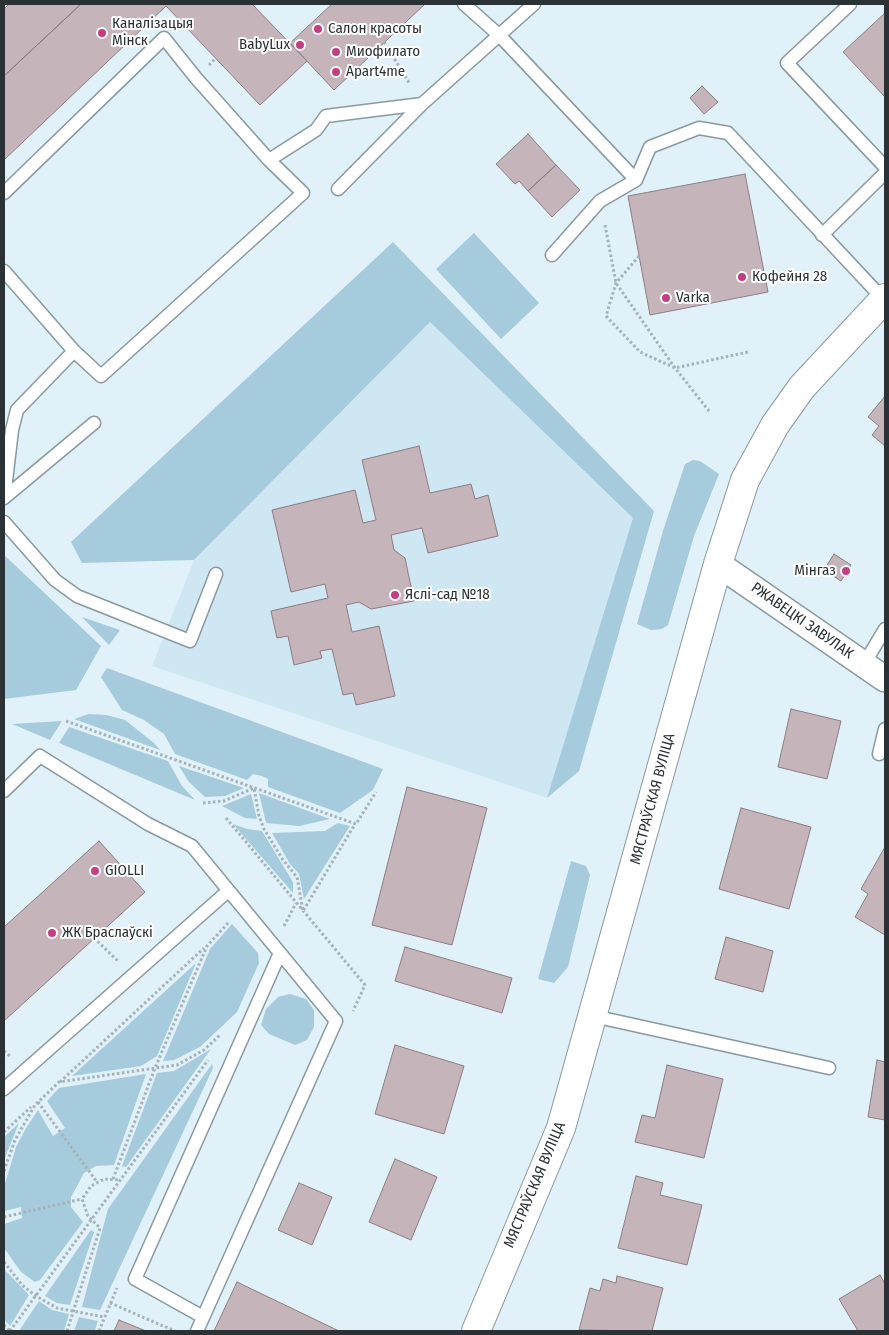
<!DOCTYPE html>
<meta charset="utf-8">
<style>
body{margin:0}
#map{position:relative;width:889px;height:1335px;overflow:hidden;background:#e0f1fa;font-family:"Fira Sans Condensed",sans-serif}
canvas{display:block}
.frame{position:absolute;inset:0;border:5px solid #2b3235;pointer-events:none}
</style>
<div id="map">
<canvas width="889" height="1335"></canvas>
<div class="frame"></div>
</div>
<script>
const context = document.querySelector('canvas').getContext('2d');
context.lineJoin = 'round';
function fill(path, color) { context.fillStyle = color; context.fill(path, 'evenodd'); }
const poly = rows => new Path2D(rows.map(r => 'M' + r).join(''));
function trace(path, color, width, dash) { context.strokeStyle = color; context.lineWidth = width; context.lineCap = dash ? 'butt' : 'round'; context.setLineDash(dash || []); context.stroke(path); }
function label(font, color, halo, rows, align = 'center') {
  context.font = font + ' "Fira Sans Condensed",sans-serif'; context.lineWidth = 4; context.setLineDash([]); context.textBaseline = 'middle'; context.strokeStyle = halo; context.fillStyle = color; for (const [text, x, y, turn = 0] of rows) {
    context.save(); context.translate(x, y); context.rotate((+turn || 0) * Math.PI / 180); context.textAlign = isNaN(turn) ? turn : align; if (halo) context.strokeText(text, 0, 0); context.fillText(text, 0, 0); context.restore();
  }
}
fill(poly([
 [430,322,634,518,547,798,152,666,194,560]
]), '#cee7f3');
fill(poly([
 [474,233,539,303,501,339,436,269],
 [393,242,654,511,579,771,547,798,633,518,430,322,194,560,82,563,71,542],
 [693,460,700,461,719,474,694,536,668,625,662,629,651,630,637,624,663,531,685,464],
 [4,555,101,646,76,690,4,699],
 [82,617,120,630,109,645],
 [107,668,383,769,373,790,340,813,268,787,268,779,262,776,253,774,247,780,175,754,164,734,144,720,122,710,101,677],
 [89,714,106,715,125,720,154,743,160,750,74,719],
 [62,721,50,740,12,724],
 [69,727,168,761,182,786,195,800,59,743],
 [179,766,244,788,225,796,205,797,189,782],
 [259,793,330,819,299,826,266,823],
 [251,794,257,819,245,818,222,806],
 [338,823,350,826,304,899,299,874,290,864,272,833,325,831],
 [233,824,247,829,262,831,293,882,293,893],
 [571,861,586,866,590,875,568,967,554,983,538,979],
 [232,924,258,953,259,963,237,1012,200,1047,174,1060,163,1061,210,949],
 [196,963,157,1056,141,1066,72,1076],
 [290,994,306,999,314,1010,314,1027,307,1040,295,1045,269,1034,261,1025,266,1009,278,997],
 [211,1049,126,1167,122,1166,157,1073,174,1071],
 [212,1064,213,1068,100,1310,82,1307,108,1209],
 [146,1074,114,1165,96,1166,84,1173,71,1197,71,1207,83,1222,40,1280,35,1282,21,1272,4,1248,4,1224,22,1218,21,1207,4,1211,4,1187,16,1147,26,1128,38,1110,53,1136,65,1128,47,1101,59,1088],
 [19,1123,4,1160,4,1137],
 [91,1230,94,1232,70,1305,57,1303,45,1296],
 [4,1269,29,1295,10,1326,4,1319],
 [39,1301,52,1310,69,1314,64,1331,19,1331],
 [79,1317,98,1321,95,1330,74,1331]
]), '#a6cbdc');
const building = poly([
 [9,4,81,4,4,76,4,9,9,4],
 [81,4,252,4,307,61,260,105,166,6,4,160,4,76,81,4],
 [332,4,425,4,334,90,290,43,332,4],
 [885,13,885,97,843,52,885,13],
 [702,86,718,102,704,114,690,98,702,86],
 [528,134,556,165,528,191,519,181,515,184,496,164,528,134],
 [556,165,580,190,552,217,528,191,556,165],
 [745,174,768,292,650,315,628,196,745,174],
 [885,396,885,446,872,435,879,426,868,417,885,396],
 [419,446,430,493,471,484,475,499,488,495,498,536,428,553,422,528,391,535,394,550,405,558,414,601,371,609,359,602,346,605,352,632,379,626,395,696,356,705,353,693,343,695,332,649,320,651,322,658,294,665,288,636,277,638,271,611,328,598,325,584,291,592,272,510,355,490,363,523,376,520,362,460,419,446],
 [834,554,851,565,841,581,824,570,834,554],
 [791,709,841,721,827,779,778,767,791,709],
 [407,787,487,808,452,945,372,925,407,787],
 [741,808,811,827,789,909,719,889,741,808],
 [99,841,145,892,4,1021,4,927,99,841],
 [885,847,885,935,855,917,868,894,861,889,885,847],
 [726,937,773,951,763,992,715,979,726,937],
 [405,947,512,978,502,1013,395,981,405,947],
 [395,1045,464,1066,444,1134,375,1114,395,1045],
 [877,1060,885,1062,885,1120,868,1117,877,1060],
 [667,1065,723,1079,704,1158,635,1142,642,1115,655,1118,667,1065],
 [395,1159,437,1177,411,1240,369,1222,395,1159],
 [636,1176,663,1183,660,1195,702,1205,687,1265,618,1248,636,1176],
 [299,1183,332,1197,312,1245,278,1230,299,1183],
 [880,1275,885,1284,885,1331,858,1331,839,1299,880,1275],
 [617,1276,663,1288,652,1331,579,1330,590,1288,600,1291,603,1279,616,1283,617,1276],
 [237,1282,339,1331,214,1331,237,1282],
 [119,1320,146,1331,114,1331,119,1320]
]);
fill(building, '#c5b4ba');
trace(building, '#8d7d83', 1);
const lane = poly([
 [464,4,500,36,636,180,650,147,699,128,728,133,884,300],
 [850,4,787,63,885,167],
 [269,160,316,130,326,116,422,104],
 [338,189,422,104,534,4],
 [4,193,164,38,196,78,269,160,303,193,101,376,74,351,4,271],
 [822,235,885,173],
 [552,255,600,201,636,180],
 [4,498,12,430,17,410,74,351],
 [4,498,94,423],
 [4,522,55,580,77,596,190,641,216,574],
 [864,664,885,629],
 [879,754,885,729],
 [4,791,40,756,148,824,192,846,336,1021,197,1331],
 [593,1016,829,1068],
 [4,1089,228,891],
 [203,1317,135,1279,280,953]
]);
const street = poly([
 [718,564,885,679]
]);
const secondary = poly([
 [476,1331,561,1128,718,564,745,480,775,425,802,387,885,298]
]);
trace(lane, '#8999a0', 15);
trace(street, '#8999a0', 28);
trace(secondary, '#8999a0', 30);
trace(poly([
 [384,42,410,84],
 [209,65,216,58],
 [605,225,616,283,675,368,709,411],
 [639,256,616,283,606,316,640,352,675,368,748,352],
 [66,721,356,824,376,792],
 [203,803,224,801,254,788,259,816,264,829,283,860,297,877,303,911,355,824],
 [226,818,365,985,353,1011],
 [284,926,296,903],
 [94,938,119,962],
 [4,1051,11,1057],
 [60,1082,204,948],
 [38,1102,97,1182],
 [4,1132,31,1107],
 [4,1171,15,1140,35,1105,59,1082,177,1065,204,1050,221,1034],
 [113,1179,155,1068,207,946,229,922],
 [4,1217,82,1199],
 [4,1262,22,1285,36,1296,57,1308,104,1317],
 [110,1303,175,1331],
 [4,1325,10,1331],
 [10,1331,208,1060],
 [67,1331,100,1228,88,1216,82,1199,91,1186,104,1179,120,1180],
 [99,1331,117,1288]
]), '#a5b2b9', 3, [2.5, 2.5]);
trace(lane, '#fff', 12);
trace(street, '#fff', 25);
trace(secondary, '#fff', 28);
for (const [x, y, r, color] of [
 [318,29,5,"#c43f82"],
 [102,33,5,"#c43f82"],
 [300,45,5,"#c43f82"],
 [336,52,5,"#c43f82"],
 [336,72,5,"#c43f82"],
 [742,277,5,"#c43f82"],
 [666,298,5,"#c43f82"],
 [846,571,5,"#c43f82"],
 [395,595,5,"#c43f82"],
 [95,871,5,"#c43f82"],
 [52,933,5,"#c43f82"]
]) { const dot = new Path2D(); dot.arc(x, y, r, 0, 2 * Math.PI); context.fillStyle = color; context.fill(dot); trace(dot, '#fff', 2); }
label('15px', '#2b3235', '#fff', [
 ["Каналізацыя",112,24],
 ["Мінск",112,41],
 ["Салон красоты",328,29],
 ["BabyLux",290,45,"right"],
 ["Миофилато",346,52],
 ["Apart4me",346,72],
 ["Кофейня 28",752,277],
 ["Varka",676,298],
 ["Мінгаз",836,571,"right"],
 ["Яслі-сад №18",405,595],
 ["GIOLLI",105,871],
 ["ЖК Браслаўскі",62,933]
], 'left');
label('15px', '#2b3235', '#fff', [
 ["РЖАВЕЦКІ ЗАВУЛАК",802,621,35],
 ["МЯСТРАЎСКАЯ ВУЛІЦА",653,799,-75],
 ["МЯСТРАЎСКАЯ ВУЛІЦА",535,1185,-67]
]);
</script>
